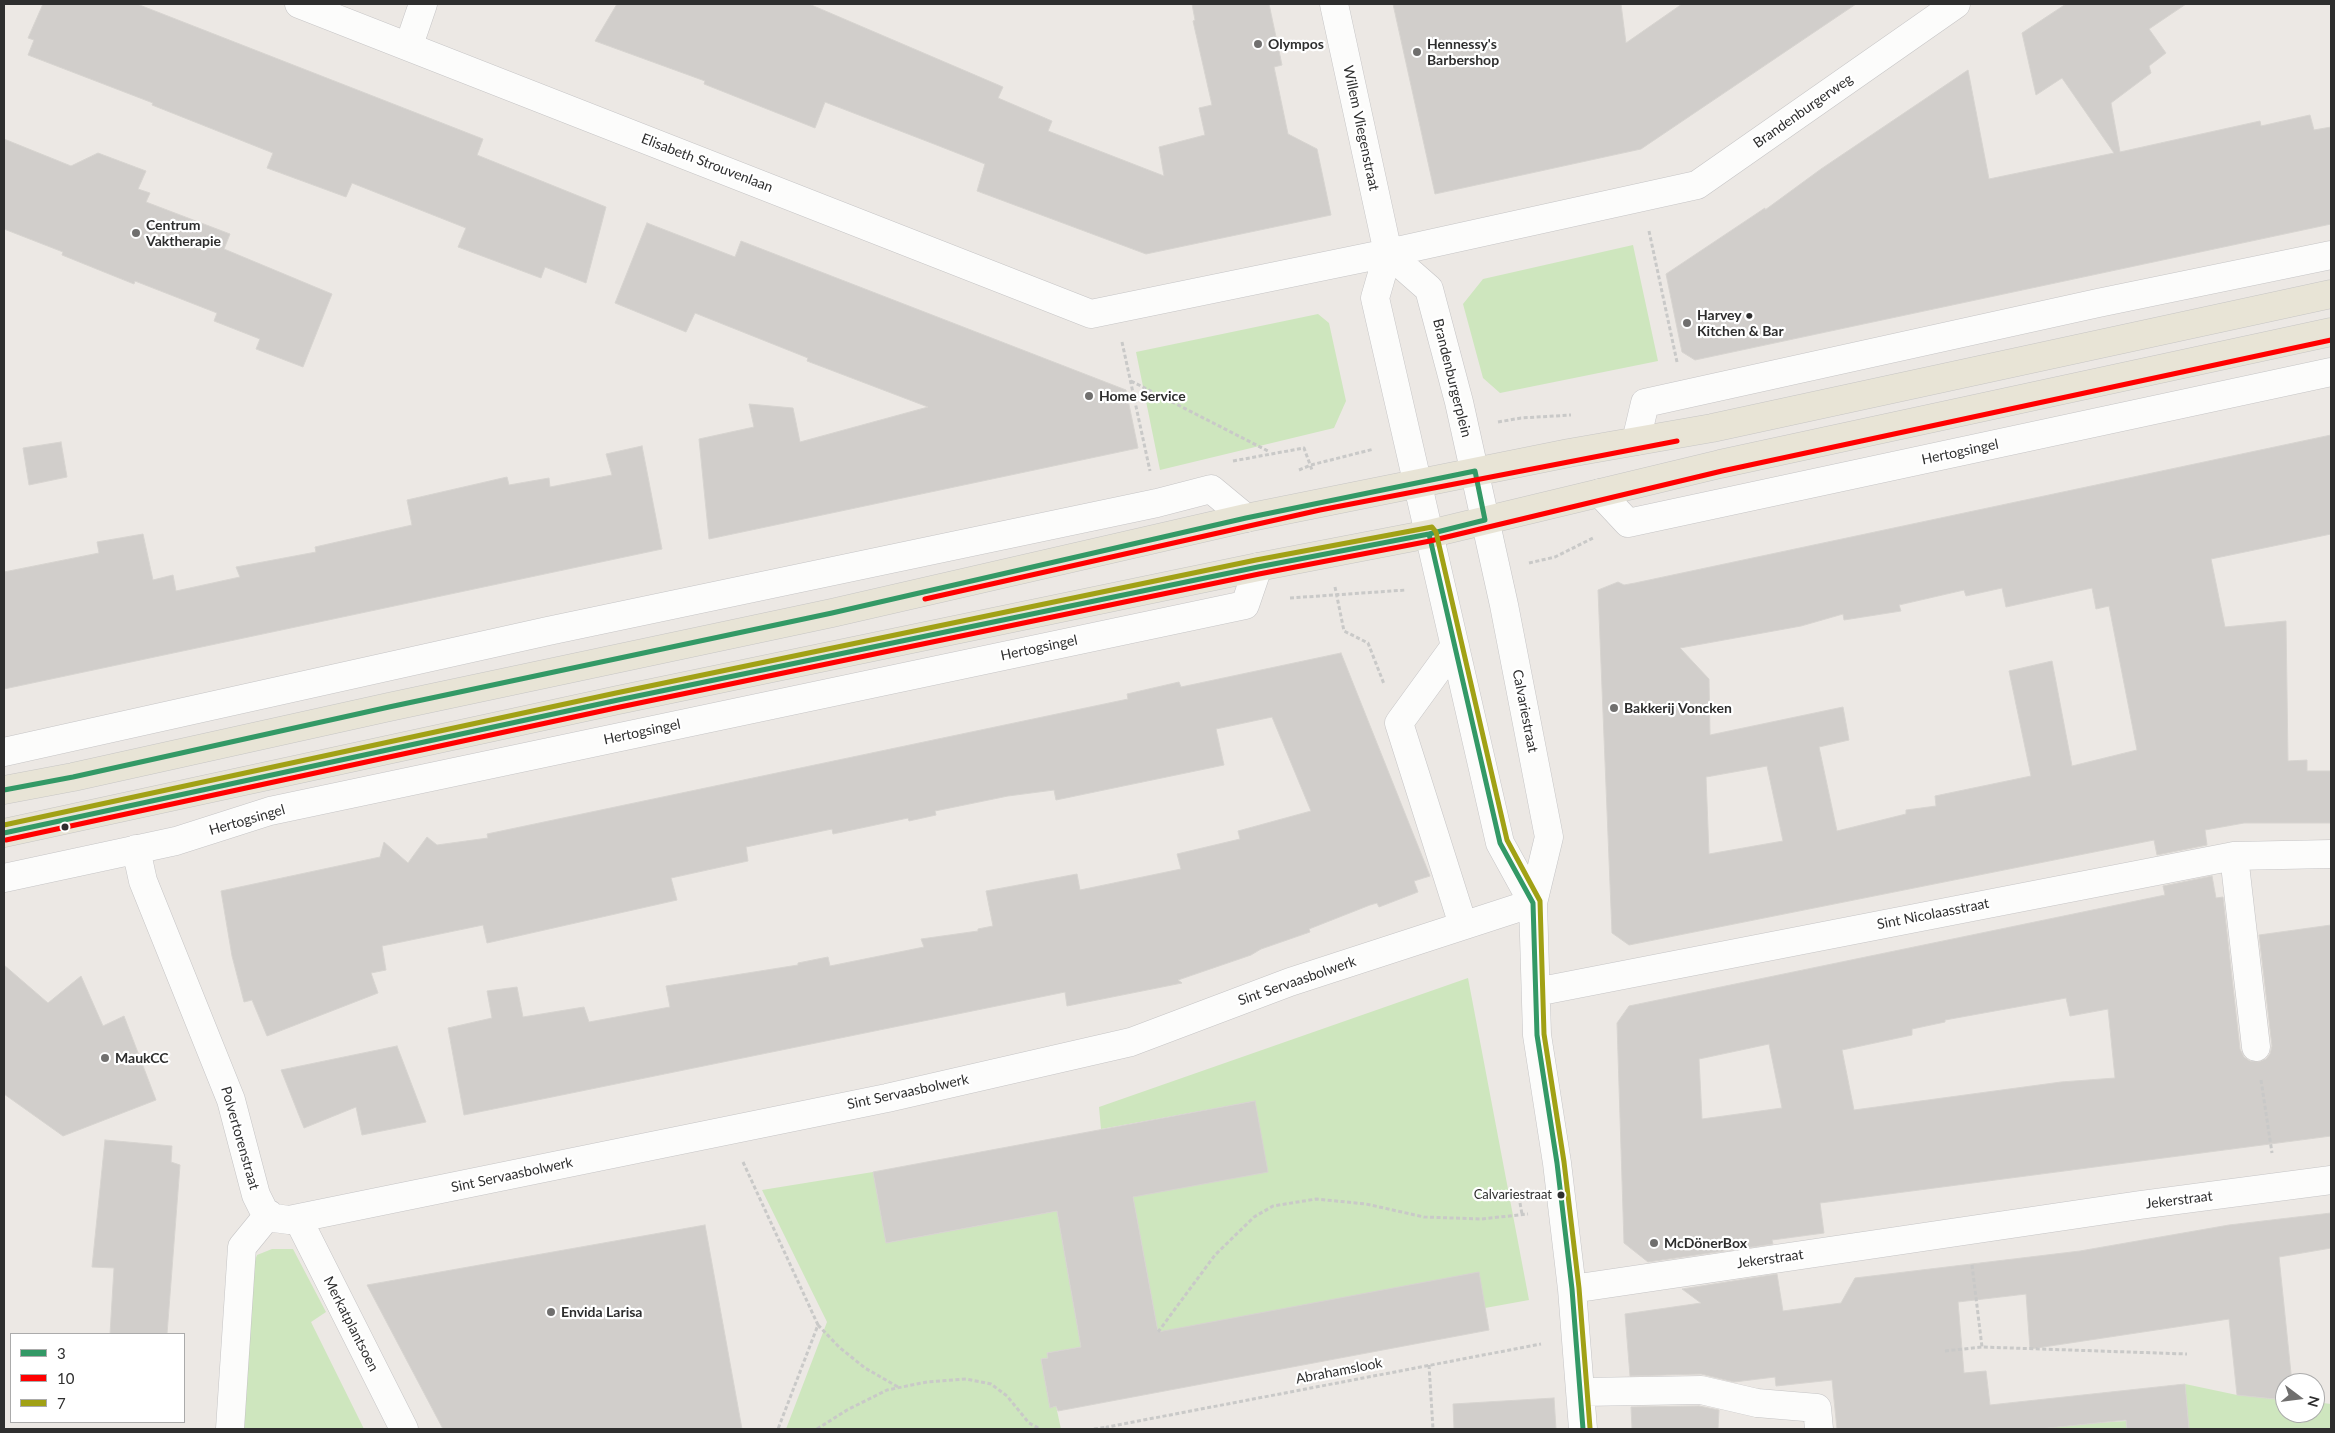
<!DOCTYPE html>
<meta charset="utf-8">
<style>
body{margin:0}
#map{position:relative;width:2335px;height:1433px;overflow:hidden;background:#ece8e4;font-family:Lato,sans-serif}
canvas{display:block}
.frame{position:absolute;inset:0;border:5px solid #2e2e2e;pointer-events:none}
.legend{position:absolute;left:10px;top:1333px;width:175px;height:90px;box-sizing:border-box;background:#fff;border:1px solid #ababab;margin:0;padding:6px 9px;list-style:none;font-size:15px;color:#2e2e2e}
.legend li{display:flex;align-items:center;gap:10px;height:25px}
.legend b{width:25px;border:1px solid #ababab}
.north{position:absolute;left:2275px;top:1373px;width:50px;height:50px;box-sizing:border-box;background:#fff;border:1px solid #ababab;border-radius:50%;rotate:105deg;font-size:14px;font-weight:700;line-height:20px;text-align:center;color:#2e2e2e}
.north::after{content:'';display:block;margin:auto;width:18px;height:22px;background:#706f6e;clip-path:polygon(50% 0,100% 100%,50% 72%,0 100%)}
</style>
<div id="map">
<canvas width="2335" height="1433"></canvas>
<div class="frame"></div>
<ul class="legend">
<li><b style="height:6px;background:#396"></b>3</li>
<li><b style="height:6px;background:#f00"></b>10</li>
<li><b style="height:6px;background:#a1a115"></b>7</li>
</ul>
<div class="north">N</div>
</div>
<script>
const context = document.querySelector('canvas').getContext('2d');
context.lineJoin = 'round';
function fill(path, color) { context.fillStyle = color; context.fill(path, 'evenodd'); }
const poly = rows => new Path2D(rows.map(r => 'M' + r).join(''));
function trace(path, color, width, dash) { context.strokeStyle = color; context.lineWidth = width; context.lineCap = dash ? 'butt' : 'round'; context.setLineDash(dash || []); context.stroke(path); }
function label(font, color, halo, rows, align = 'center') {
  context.font = font + ' Lato,sans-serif'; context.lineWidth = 4.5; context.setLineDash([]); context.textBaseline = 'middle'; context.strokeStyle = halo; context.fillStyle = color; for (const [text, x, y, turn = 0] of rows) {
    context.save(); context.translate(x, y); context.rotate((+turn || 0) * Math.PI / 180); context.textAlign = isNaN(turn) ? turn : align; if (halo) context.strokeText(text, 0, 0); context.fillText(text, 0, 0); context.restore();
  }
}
fill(poly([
 [1633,245,1658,361,1500,393,1483,378,1463,304,1483,279],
 [1318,314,1329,323,1346,401,1334,428,1160,470,1136,352],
 [1468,978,1529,1300,1485,1308,1158,1332,1133,1197,1255,1101,1101,1129,1099,1107],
 [873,1172,886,1243,1057,1211,1081,1347,1047,1353,1048,1358,1041,1359,1050,1407,1056,1406,1061,1429,786,1429,827,1322,762,1190],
 [272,1249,293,1249,326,1312,311,1322,364,1429,241,1429,251,1271,257,1255],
 [2185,1384,2237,1395,2285,1400,2285,1413,2315,1413,2315,1402,2331,1404,2331,1429,2189,1429],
 [2126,1421,2127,1429,2035,1429,2097,1423]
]), '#cee6be');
const building = poly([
 [43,4,137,4,483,139,477,155,606,207,586,283,545,267,541,278,458,247,466,228,352,183,346,197,267,168,273,153,152,105,153,103,28,55,34,40,28,38,43,4],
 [617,4,809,4,1003,87,998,98,1052,121,1048,131,1164,176,1159,147,1205,135,1199,108,1212,105,1193,21,1195,20,1192,4,1269,4,1282,65,1274,67,1288,134,1317,149,1331,215,1146,254,977,191,985,164,934,144,825,102,815,128,704,84,705,81,595,41,617,4],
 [1393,4,1621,4,1626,43,1682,4,1856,4,1641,149,1435,194,1393,4],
 [2066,4,2186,4,2149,29,2166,53,2149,66,2151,73,2111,103,2120,152,2260,121,2261,126,2310,115,2314,130,2331,127,2331,224,1695,360,1682,352,1666,274,1765,208,1765,210,1821,169,1968,70,1989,179,2114,153,2062,78,2036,95,2022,33,2066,4],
 [4,139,71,166,98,153,146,171,138,189,150,193,146,202,230,234,224,249,332,294,303,367,256,349,260,339,214,321,217,313,135,281,134,284,109,274,62,255,63,252,4,229,4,139],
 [647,223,735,257,741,241,1126,390,1138,448,709,539,699,439,754,427,749,404,793,408,800,442,928,407,807,361,808,358,695,313,686,332,615,303,647,223],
 [2331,435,2331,534,2211,559,2225,627,2286,621,2288,761,2307,760,2307,771,2331,771,2331,823,2244,823,2205,830,2207,845,2157,855,2154,840,1629,945,1612,933,1598,590,1618,582,1624,585,1635,583,2331,435],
 [2002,588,2006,607,2092,588,2096,609,2109,606,2137,750,2072,766,2052,661,2009,671,2031,776,1935,796,1936,806,1906,810,1906,814,1837,831,1819,747,1849,740,1843,707,1710,735,1709,679,1680,648,1801,626,1843,614,1844,620,1901,611,1899,605,1964,590,1966,596,2002,588],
 [1767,766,1783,841,1709,854,1706,777,1767,766],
 [61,442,67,477,29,485,23,448,61,442],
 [642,446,662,549,4,689,4,572,99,553,97,542,143,534,153,580,173,575,176,591,240,577,236,567,316,552,315,547,412,525,407,500,507,477,509,485,549,478,550,487,612,475,606,454,642,446],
 [1341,653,1430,876,1414,881,1418,892,1379,907,1377,903,1370,905,1309,929,1310,932,1261,949,1251,955,1178,980,1182,983,1067,1006,1065,992,464,1115,448,1028,492,1018,487,991,517,987,523,1017,584,1007,589,1022,670,1007,666,986,798,965,798,963,828,957,830,966,924,947,921,939,978,931,978,929,993,926,986,891,1077,874,1080,890,1181,869,1177,854,1240,839,1238,831,1311,811,1272,717,1216,729,1224,765,1056,800,1054,790,1008,796,935,811,936,815,909,821,908,818,833,834,832,829,746,847,748,861,671,878,677,900,487,943,483,925,382,946,386,970,371,973,378,993,267,1036,252,1000,244,1002,232,956,221,891,380,857,384,842,408,863,427,837,437,845,488,838,487,834,1128,699,1127,694,1179,682,1181,687,1341,653],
 [2212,876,2216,898,2223,897,2240,1049,2244,1057,2250,1061,2258,1062,2266,1059,2270,1054,2272,1046,2259,935,2331,925,2331,1136,1820,1203,1824,1233,1772,1240,1773,1244,1648,1262,1624,1243,1617,1023,1629,1006,2165,895,2163,886,2212,876],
 [2066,998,2070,1016,2108,1009,2115,1078,2061,1082,1854,1110,1842,1050,1912,1035,1912,1029,1945,1022,1945,1020,2066,998],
 [1769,1044,1782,1108,1702,1119,1699,1059,1769,1044],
 [4,965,48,1003,81,976,103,1026,124,1016,156,1100,63,1136,4,1094,4,965],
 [397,1046,426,1122,362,1135,356,1107,304,1128,281,1070,397,1046],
 [1255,1101,1268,1172,1133,1197,1158,1332,1479,1272,1489,1330,1058,1411,1056,1406,1050,1408,1041,1359,1048,1358,1047,1353,1081,1347,1057,1211,886,1243,873,1172,1255,1101],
 [105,1140,172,1146,171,1162,180,1165,167,1334,110,1334,114,1268,92,1267,105,1140],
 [2331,1213,2331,1248,2279,1257,2292,1383,2285,1383,2285,1400,2237,1395,2229,1319,2030,1349,2026,1294,1958,1302,1964,1373,1986,1371,1990,1405,2185,1384,2189,1429,2127,1429,2126,1420,2038,1429,1837,1429,1832,1380,1776,1386,1775,1377,1734,1382,1701,1374,1630,1376,1625,1314,1701,1303,1682,1289,1777,1274,1783,1311,1841,1303,1855,1278,2080,1251,2229,1225,2331,1213],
 [705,1225,742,1429,443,1429,367,1285,705,1225],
 [1554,1398,1556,1429,1454,1429,1453,1404,1554,1398],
 [1699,1406,1719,1410,1718,1429,1632,1429,1631,1407,1699,1406]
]);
fill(building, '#d1cecb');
trace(building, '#d7d4d0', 1);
const minor = poly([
 [299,4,1091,314,1388,253,1697,185,1956,4],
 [1334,4,1388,253,1375,298,1500,843,1533,903],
 [409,45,423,4],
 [1388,253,1429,289,1459,402,1504,605,1549,837,1533,903,1537,1035,1557,1163,1572,1289,1583,1429],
 [1636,441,1645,403,2098,303,2331,255],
 [1600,493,1628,523,2331,372],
 [1455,646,1399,723,1463,925],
 [4,752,548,631,1157,503,1211,489,1246,518],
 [136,849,143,881,231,1100,256,1195,264,1211,274,1218,289,1220,887,1098,1131,1042,1290,982,1533,903],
 [2234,856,2256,1047],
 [4,878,176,841,270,811,1245,605,1258,567],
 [1536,992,2234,856,2331,854],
 [298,1219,404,1429],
 [1572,1289,2140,1205,2331,1180],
 [1582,1392,1701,1390,1757,1403,1817,1408,1819,1429],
 [230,1429,242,1247,269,1214]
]);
const major = poly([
 [4,790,73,777,389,707,832,613,1246,518,1569,453,1712,428,2331,294],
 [4,833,618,700,1258,567,1429,534,1720,464,2331,332]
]);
trace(minor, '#c5c4c5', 29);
trace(major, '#c6c5c4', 29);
trace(poly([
 [1649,231,1677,362],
 [1122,342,1150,471],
 [1131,381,1270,452],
 [1498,422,1521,418,1571,415],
 [1233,461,1304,448,1312,470],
 [1299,470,1311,465,1374,449],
 [1529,563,1555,557,1595,537],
 [1335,587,1344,631,1368,643,1384,684],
 [1290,598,1406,590],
 [2261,1080,2272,1153],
 [743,1162,818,1325,778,1429],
 [1520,1203,1522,1214],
 [1972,1265,1982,1347],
 [818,1325,839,1347,865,1368,898,1387],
 [1158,1332,1215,1255,1254,1217,1273,1206,1316,1199,1366,1204,1424,1217,1481,1219,1528,1214],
 [1945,1351,1982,1347,2187,1354],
 [1429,1365,1433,1429],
 [817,1429,847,1410,887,1390,927,1382,966,1379,991,1384,1007,1396,1029,1423,1040,1429],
 [1094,1429,1107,1427],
 [1107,1429,1107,1427,1541,1344]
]), '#c9c9c8', 3, [4, 2.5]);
trace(minor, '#fcfcfb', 28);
trace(major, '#e8e4d6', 28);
trace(poly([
 [1429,534,1500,843,1533,903,1537,1035,1557,1163,1572,1289,1583,1429],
 [4,790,73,777,389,707,832,613,1246,518,1475,471,1485,520,1429,534,1258,567,618,700,4,833]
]), '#396', 5);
trace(poly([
 [925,599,1320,510,1677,441],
 [6,840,620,707,1259,574,1430,541,1722,471,2331,340]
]), '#f00', 5);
trace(poly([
 [4,825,616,693,1256,560,1432,527,1436,532,1507,840,1540,901,1544,1034,1564,1162,1579,1288,1590,1428]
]), '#a1a115', 5);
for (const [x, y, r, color] of [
 [1258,44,5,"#706f6e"],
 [1417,52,5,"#706f6e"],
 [136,233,5,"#706f6e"],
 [1687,323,5,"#706f6e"],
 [1089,396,5,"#706f6e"],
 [1614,708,5,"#706f6e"],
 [65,827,4.5,"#2e2e2e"],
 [105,1058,5,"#706f6e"],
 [1561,1195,4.5,"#2e2e2e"],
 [1654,1243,5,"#706f6e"],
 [551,1312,5,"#706f6e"]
]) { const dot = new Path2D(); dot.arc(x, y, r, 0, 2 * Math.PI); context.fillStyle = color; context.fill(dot); trace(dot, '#fff', 2); }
label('13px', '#2e2e2e', '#fff', [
 ["Calvariestraat",1552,1195]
], 'right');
label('bold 14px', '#2e2e2e', '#fff', [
 ["Olympos",1268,44],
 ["Hennessy's",1427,44],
 ["Barbershop",1427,60],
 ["Centrum",146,225],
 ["Vaktherapie",146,241],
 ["Harvey •",1697,315],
 ["Kitchen & Bar",1697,331],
 ["Home Service",1099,396],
 ["Bakkerij Voncken",1624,708],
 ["MaukCC",115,1058],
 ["McDönerBox",1664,1243],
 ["Envida Larisa",561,1312]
], 'left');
label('14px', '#2e2e2e', '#fff', [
 ["Brandenburgerweg",1803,111,-35],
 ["Willem Vliegenstraat",1361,128,78],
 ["Elisabeth Strouvenlaan",707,163,21],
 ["Brandenburgerplein",1452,378,76],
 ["Hertogsingel",1960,452,-12],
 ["Hertogsingel",1039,648,-12],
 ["Calvariestraat",1525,711,79],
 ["Hertogsingel",642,732,-12],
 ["Hertogsingel",247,820,-16],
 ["Sint Nicolaasstraat",1933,914,-11],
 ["Sint Servaasbolwerk",1297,981,-19],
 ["Sint Servaasbolwerk",908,1092,-12],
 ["Polvertorenstraat",240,1138,74],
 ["Sint Servaasbolwerk",512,1175,-12],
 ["Jekerstraat",2179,1200,-7],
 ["Jekerstraat",1770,1259,-8],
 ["Merkatplantsoen",351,1324,63],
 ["Abrahamslook",1339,1371,-11]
]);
</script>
